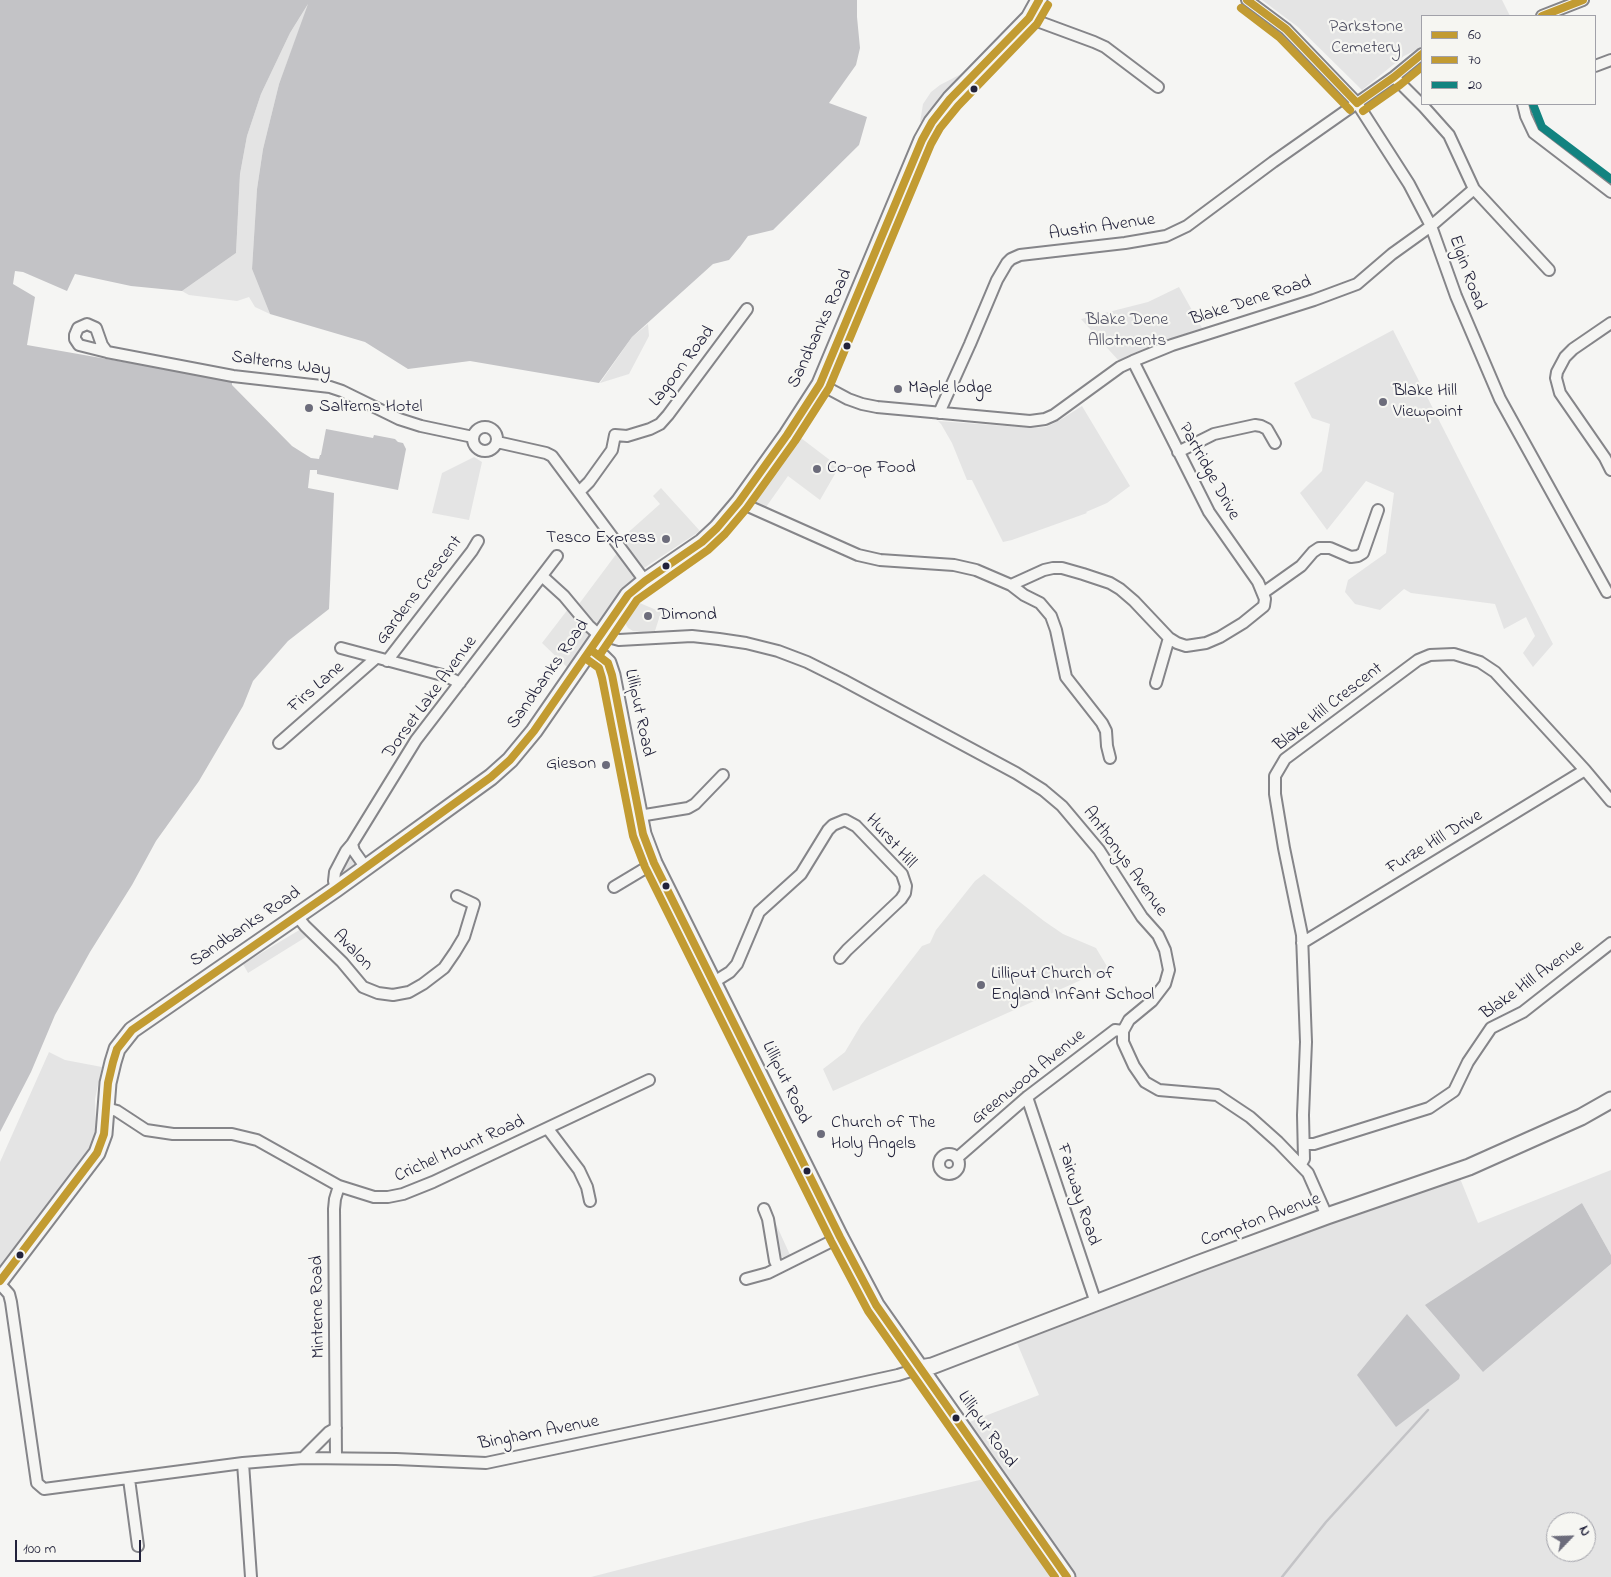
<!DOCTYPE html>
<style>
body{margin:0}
#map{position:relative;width:1611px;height:1577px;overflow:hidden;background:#f5f5f3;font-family:"Indie Flower",sans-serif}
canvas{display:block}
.legend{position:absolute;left:1421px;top:15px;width:175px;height:90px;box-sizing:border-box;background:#f6f6f2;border:1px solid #a1a1a9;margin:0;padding:6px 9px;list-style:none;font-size:15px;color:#22223b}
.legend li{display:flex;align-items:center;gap:10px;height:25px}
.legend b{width:25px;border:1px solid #a1a1a9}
.north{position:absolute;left:1546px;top:1512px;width:50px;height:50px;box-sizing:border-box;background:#f6f6f2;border:1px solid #a1a1a9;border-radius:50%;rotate:66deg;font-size:14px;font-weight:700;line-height:20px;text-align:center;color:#22223b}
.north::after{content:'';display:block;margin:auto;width:18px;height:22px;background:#6c6c7b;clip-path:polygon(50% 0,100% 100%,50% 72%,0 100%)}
.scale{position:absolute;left:15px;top:1540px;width:126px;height:22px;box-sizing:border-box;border:2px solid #22223b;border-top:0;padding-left:6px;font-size:15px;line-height:18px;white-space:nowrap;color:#22223b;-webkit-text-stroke:4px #f6f6f2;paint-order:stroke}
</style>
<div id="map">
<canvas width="1611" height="1577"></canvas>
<ul class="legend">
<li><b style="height:6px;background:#c29b32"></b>60</li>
<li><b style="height:6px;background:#c29b32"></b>70</li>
<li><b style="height:6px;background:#128380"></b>20</li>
</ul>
<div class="north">N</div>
<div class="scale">100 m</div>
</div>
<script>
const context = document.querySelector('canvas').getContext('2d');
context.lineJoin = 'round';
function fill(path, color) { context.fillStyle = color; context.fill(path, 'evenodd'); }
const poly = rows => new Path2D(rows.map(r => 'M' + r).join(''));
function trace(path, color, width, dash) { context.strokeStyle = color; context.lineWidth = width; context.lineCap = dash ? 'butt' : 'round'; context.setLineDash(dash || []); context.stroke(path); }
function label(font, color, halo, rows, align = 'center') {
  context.font = font + ' "Indie Flower",sans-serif'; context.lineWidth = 4.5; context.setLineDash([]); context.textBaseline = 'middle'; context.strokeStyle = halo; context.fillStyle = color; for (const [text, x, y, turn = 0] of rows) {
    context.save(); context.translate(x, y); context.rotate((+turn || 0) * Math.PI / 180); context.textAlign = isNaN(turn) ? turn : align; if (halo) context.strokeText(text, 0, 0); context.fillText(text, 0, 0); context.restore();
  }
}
fill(poly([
 [797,435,839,467,820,500,788,476,766,507,756,503,756,496],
 [661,488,700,531,644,568,591,634,568,668,542,643,575,600,579,604,617,553,613,546,660,504,653,496],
 [635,601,661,612,655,631,643,632,633,631,628,628,625,623,624,617],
 [984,874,1044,921,1063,934,1096,948,1108,968,833,1091,823,1069,845,1052,861,1025,922,946,930,943,936,930,975,881]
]), '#e5e5e4');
fill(poly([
 [1262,0,1502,0,1510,16,1422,16,1422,47,1404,56,1362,90,1298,27],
 [310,1,279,84,263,149,257,189,252,269,270,314,255,307,249,297,237,301,189,295,182,291,236,253,240,174,247,136,261,94,290,33],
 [965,72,966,74,923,124,920,122,923,104,931,92,940,85],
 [1179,287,1202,328,1168,340,1119,361,1081,319,1148,302],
 [648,324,649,336,629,374,600,383,632,337],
 [1393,330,1553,644,1533,667,1523,653,1535,636,1526,617,1504,629,1495,604,1411,593,1404,589,1380,610,1355,604,1345,592,1348,580,1386,553,1394,493,1366,481,1327,530,1300,493,1322,471,1330,424,1312,418,1294,383],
 [1082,406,1130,486,1107,503,1086,512,1087,513,1012,540,1003,542,972,480,967,480,952,443,941,424,938,421,1032,428,1046,427,1060,420],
 [474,457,482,462,469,520,432,513,442,473],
 [352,857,356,863,355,866,341,875,340,873,348,858],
 [301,929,306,937,248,973,243,964],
 [49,1052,65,1060,102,1067,95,1099,96,1135,88,1152,0,1267,0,1162],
 [1611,1170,1611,1255,1582,1203,1483,1372,1611,1264,1611,1577,591,1577,812,1520,988,1478,1000,1469,967,1423,1039,1395,1017,1343,1108,1308,1106,1300,1457,1171,1478,1223],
 [1556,1522,1586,1522,1586,1552,1556,1552],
 [772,1221,775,1222,791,1257,784,1258,778,1254]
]), '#e4e4e4');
fill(poly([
 [0,0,857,0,857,17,860,48,856,65,829,103,867,117,859,145,773,230,748,236,740,247,729,260,713,264,632,337,599,383,470,361,408,369,365,342,270,314,252,269,257,189,263,149,279,84,308,4,290,33,261,94,247,136,240,174,236,253,182,291,131,286,75,274,67,291,23,272,15,271,13,284,35,297,27,345,232,381,232,385,292,446,311,458,319,459,320,455,321,455,326,429,373,438,374,435,395,439,398,442,403,443,406,449,398,490,317,474,317,470,310,470,308,488,334,493,329,609,288,641,253,681,243,706,199,781,156,841,132,885,90,952,55,1015,31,1072,0,1132],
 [1582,1203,1611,1255,1611,1264,1483,1372,1425,1305],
 [1407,1314,1460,1375,1459,1379,1396,1427,1357,1375]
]), '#c3c3c6');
trace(poly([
 [1282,1577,1326,1522,1428,1410]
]), '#c3c3c6', 2.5);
const street = poly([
 [1247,0,1286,29,1357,103,1409,184,1431,226,1456,296,1500,399,1607,592],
 [1542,16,1583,0],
 [1029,18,1094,42,1105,47,1158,87],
 [1595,66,1611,60],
 [1394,77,1424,107,1449,135,1474,189,1549,270],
 [1523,104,1526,116,1534,133,1611,192],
 [1611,323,1573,349,1565,357,1557,372,1556,378,1560,393,1605,458,1611,470],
 [107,352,79,345,75,339,75,335,78,328,87,324,96,328,102,345,107,352,233,376,330,387,342,391,399,419,421,426,473,437],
 [820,384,848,399,862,404,877,407,1030,421,1045,419,1054,415,1120,367,1133,361,1172,345,1314,300,1357,284,1392,254,1431,226,1474,189],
 [939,413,970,344,997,280,1007,263,1011,259,1020,255,1125,243,1166,236,1187,226,1273,162,1394,77,1422,54],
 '473 439a12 12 0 1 1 24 0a12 12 0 1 1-24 0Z',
 [497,442,546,453,552,456,645,581],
 [1178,452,1214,434,1255,425,1261,426,1267,429,1275,443],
 [580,491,589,482,612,450,615,435,627,436,650,429,660,424,668,415,747,309],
 [739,502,858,555,880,560,954,565,976,570,1011,585,1044,570,1053,568,1062,568,1083,574,1110,583,1120,589,1134,601,1169,638,1177,643,1186,646,1206,643,1220,637,1243,623,1264,606,1265,599,1258,582,1209,512,1133,361],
 [542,576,564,596,589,626,600,636],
 [1011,585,1024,595,1040,603,1051,616,1056,630,1066,677,1102,723,1106,731,1107,746,1110,758],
 [1263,593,1301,566,1313,552,1319,548,1330,548,1351,557,1358,556,1363,553,1378,510],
 [603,633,612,638,619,640,692,636,719,639,746,643,778,651,807,662,843,680,1016,773,1043,790,1062,806,1099,850,1142,917,1158,935,1165,950,1169,970,1165,984,1152,1001,1129,1020,1123,1031,1123,1042,1134,1066,1145,1082,1159,1090,1217,1095,1250,1117,1278,1142,1308,1173,1327,1216],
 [341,648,446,676,460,683],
 [387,661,472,551,478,541],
 [1156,683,1169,638],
 [279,743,376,658],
 [639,816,688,808,695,804,723,775],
 [352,844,354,851,366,868],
 [614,887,654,863],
 [336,889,334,881,335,872,346,851,352,844,416,740,557,556],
 [297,916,305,926,342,962,363,987,378,993,393,995,409,992,423,984,444,968,455,952,464,937,474,904,457,896],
 [1302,943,1585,770],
 [714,982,730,972,737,964,759,912,801,874,828,830,833,825,845,820,856,826,902,874,906,886,905,893,901,899,847,950,840,958],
 [1027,1097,1096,1303],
 [106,1108,117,1111,146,1130,173,1134,232,1134,257,1140,339,1186,374,1197,388,1197,403,1194,433,1182,649,1080],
 [548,1129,579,1170,587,1187,590,1201],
 [1304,1144,1314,1144,1429,1108,1454,1091,1468,1062,1491,1028,1523,1012,1611,943],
 '939 1164a10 10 0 1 1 20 0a10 10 0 1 1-20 0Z',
 [957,1158,1027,1097,1115,1030,1123,1031],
 [1301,1164,1304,1159,1303,1115,1306,1042,1302,935,1284,848,1275,794,1275,776,1285,759,1418,660,1430,655,1454,654,1480,662,1495,672,1585,770,1611,801],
 [764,1209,768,1219,775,1261,778,1267],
 [746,1279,768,1273,840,1237],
 [0,1284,9,1294,11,1302,37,1483,44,1489,243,1463,303,1458,396,1459,486,1463,715,1415,898,1375,920,1368],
 [303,1458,329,1432,336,1428],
 [336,1458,334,1209,335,1199,339,1186],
 [243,1463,251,1577],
 [129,1479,138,1546]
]);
const secondary = poly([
 [591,650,603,658,608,663,612,675,643,834,654,863,840,1237,876,1305,1067,1577],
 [0,1281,97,1153,104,1134,108,1083,113,1062,117,1049,132,1030,336,889,491,777,510,760,534,731,628,595,645,581,702,542,717,528,739,502,787,435,820,384,922,140,932,122,950,99,1029,18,1039,0],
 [920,1368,932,1366,1197,1264,1327,1216,1469,1167,1581,1117,1611,1100]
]);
trace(street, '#858589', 14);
trace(secondary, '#858589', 19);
trace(street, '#f5f5f3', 10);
trace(secondary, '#f5f5f3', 15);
trace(poly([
 [1247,0,1286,29,1357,103],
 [1542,16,1583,0],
 [1357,103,1394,77,1422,54],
 [591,650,608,663,612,675,643,834,654,863,840,1237,876,1305,1067,1577],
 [0,1281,97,1153,104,1134,108,1083,113,1062,117,1049,132,1030,336,889,491,777,510,760,534,731,628,595,645,581,702,542,717,528,739,502,787,435,820,384,922,140,932,122,950,99,1029,18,1039,0]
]), '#c29b32', 8);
trace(poly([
 [1241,8,1279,37,1350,110],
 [1363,111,1400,85,1422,67],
 [599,656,637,600,708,550,725,534,747,508,795,441,829,388,931,144,940,128,958,106,1037,24,1048,5],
 [585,658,599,668,602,678,633,836,645,867,831,1241,868,1311,1055,1577]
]), '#c29b32', 8);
trace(poly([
 [1533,104,1542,127,1611,179]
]), '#128380', 8);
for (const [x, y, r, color] of [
 [974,89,4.5,"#22223b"],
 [847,346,4.5,"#22223b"],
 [898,389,5,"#6c6c7b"],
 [1383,402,5,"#6c6c7b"],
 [309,408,5,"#6c6c7b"],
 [817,469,5,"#6c6c7b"],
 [666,539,5,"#6c6c7b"],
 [666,566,4.5,"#22223b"],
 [648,616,5,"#6c6c7b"],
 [606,765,5,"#6c6c7b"],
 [666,886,4.5,"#22223b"],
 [981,985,5,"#6c6c7b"],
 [821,1134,5,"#6c6c7b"],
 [807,1171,4.5,"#22223b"],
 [20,1255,4.5,"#22223b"],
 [956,1418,4.5,"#22223b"]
]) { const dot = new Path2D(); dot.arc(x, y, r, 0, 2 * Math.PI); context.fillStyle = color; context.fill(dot); trace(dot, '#f6f6f2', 2); }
label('18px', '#4f4f62', '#f6f6f2', [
 ["Parkstone",1366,28],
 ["Cemetery",1366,49],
 ["Blake Dene",1127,321],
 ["Allotments",1127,342]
]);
label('18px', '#22223b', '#f6f6f2', [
 ["Austin Avenue",1102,228,-8],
 ["Elgin Road",1466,273,70],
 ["Blake Dene Road",1251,302,-18],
 ["Sandbanks Road",821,329,-65],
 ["Salterns Way",281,365,8],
 ["Lagoon Road",683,367,-53],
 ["Partridge Drive",1208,472,61],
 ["Gardens Crescent",420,591,-53],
 ["Sandbanks Road",549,675,-55],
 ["Firs Lane",317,688,-41],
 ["Dorset Lake Avenue",431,698,-54],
 ["Blake Hill Crescent",1329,708,-38],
 ["Lilliput Road",638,713,78],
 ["Hurst Hill",890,842,48],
 ["Furze Hill Drive",1435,843,-31],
 ["Anthonys Avenue",1124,862,54],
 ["Sandbanks Road",246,928,-34],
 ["Avalon",352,951,46],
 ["Blake Hill Avenue",1533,981,-36],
 ["Greenwood Avenue",1029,1078,-39],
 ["Lilliput Road",785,1083,64],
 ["Crichel Mount Road",460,1150,-24],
 ["Fairway Road",1077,1195,72],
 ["Compton Avenue",1261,1221,-20],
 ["Minterne Road",319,1307,-91],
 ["Lilliput Road",986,1430,55],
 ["Bingham Avenue",539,1434,-11]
]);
label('18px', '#22223b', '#f6f6f2', [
 ["Maple lodge",908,389],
 ["Blake Hill",1393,392],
 ["Viewpoint",1393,413],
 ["Salterns Hotel",319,408],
 ["Co-op Food",827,469],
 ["Tesco Express",656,539,"right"],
 ["Dimond",658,616],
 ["Gieson",596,765,"right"],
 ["Lilliput Church of",991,975],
 ["England Infant School",991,996],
 ["Church of The",831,1124],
 ["Holy Angels",831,1145]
], 'left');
</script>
